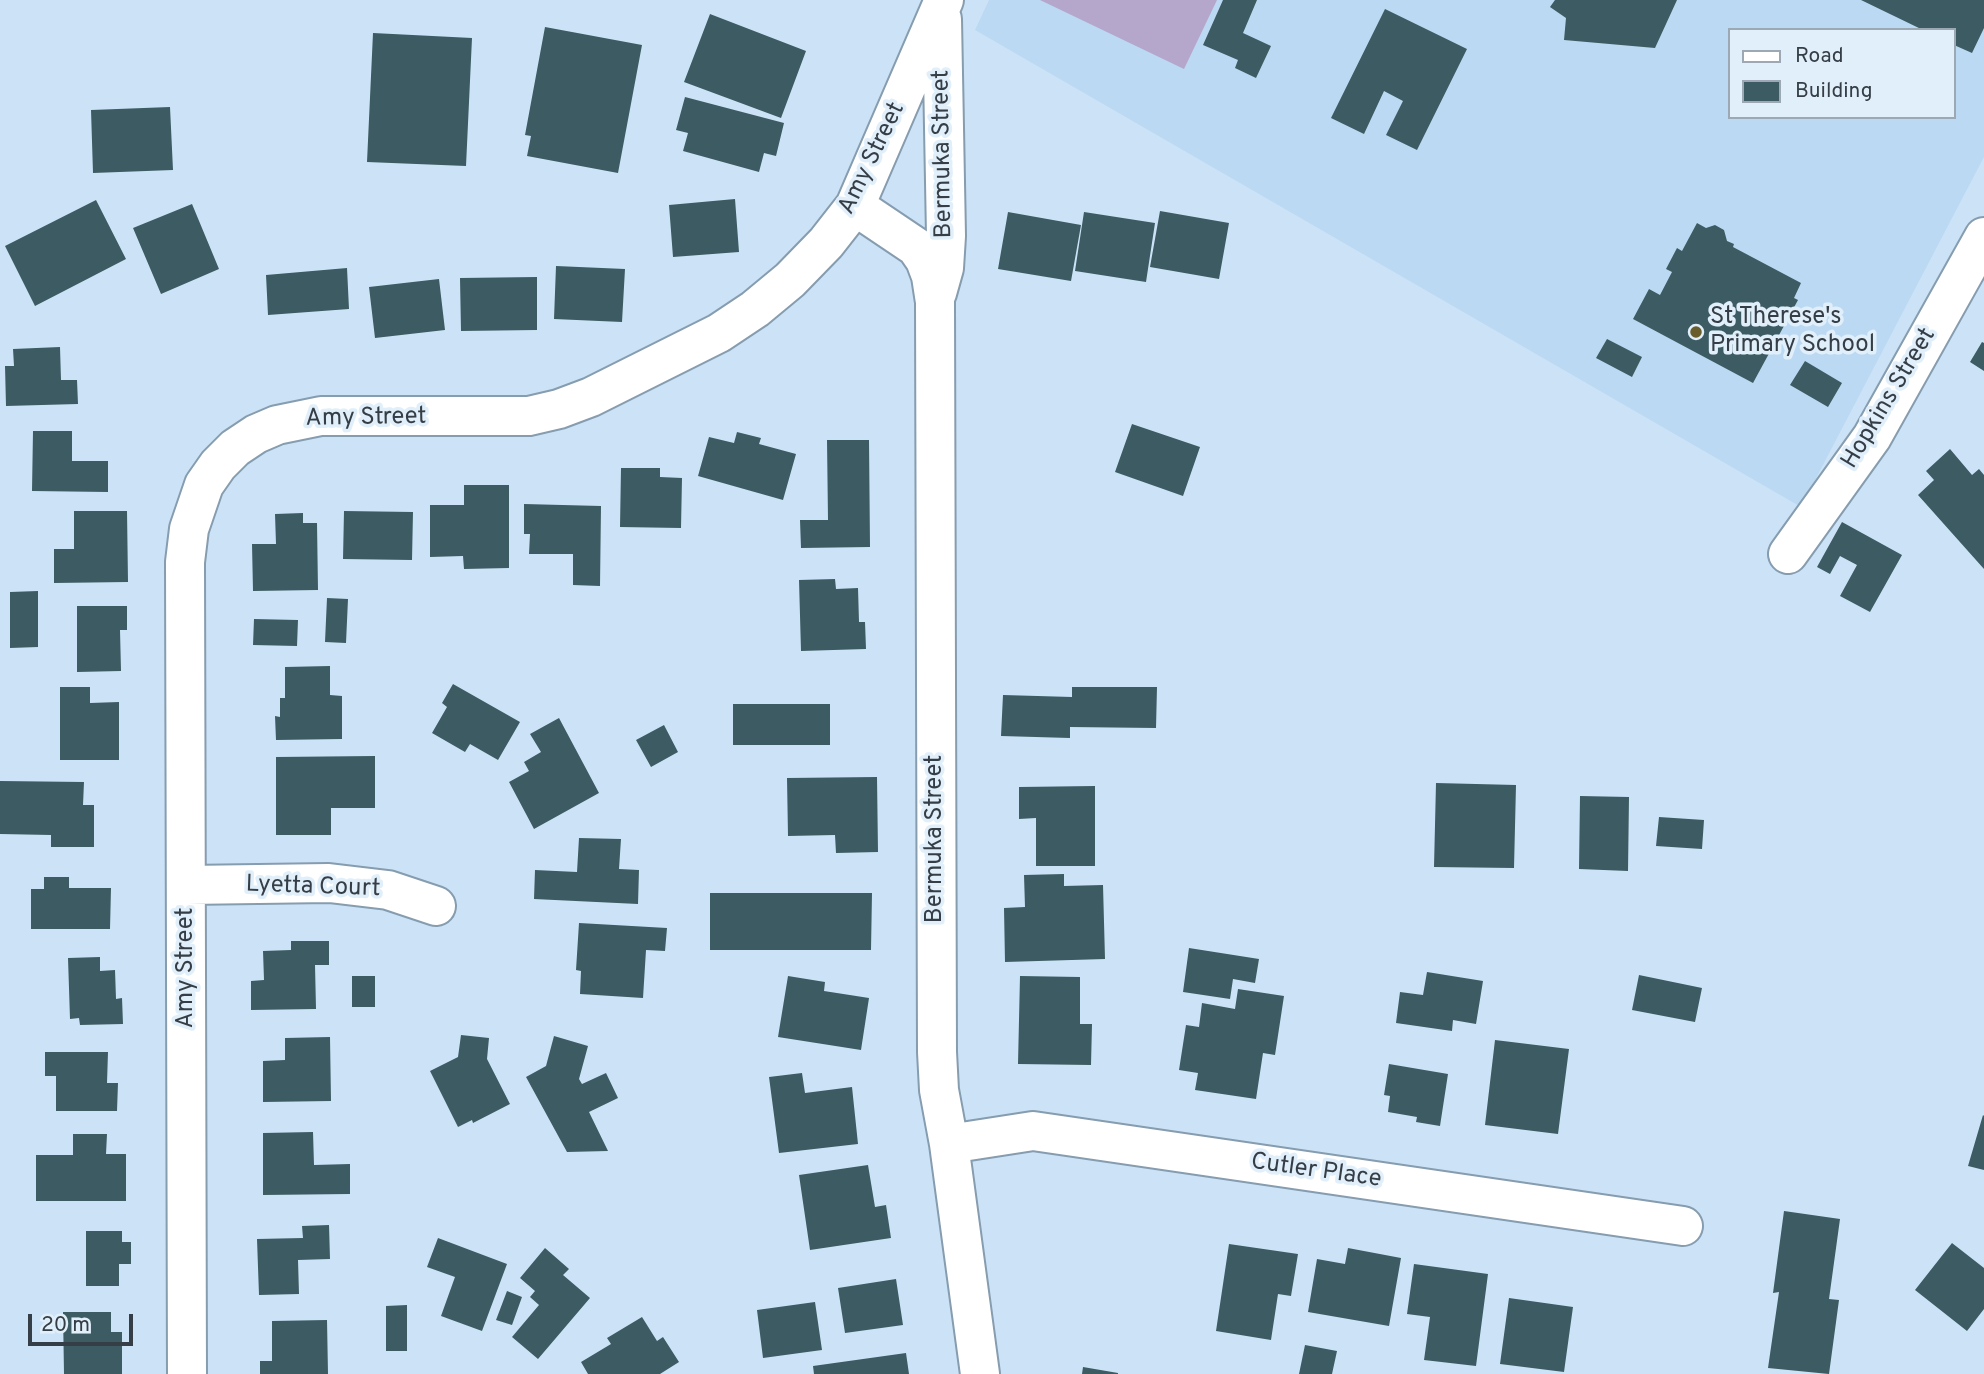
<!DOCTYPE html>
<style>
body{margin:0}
#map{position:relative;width:1984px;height:1374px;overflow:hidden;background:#cce3f7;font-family:Overpass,sans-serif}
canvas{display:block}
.legend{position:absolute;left:1728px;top:28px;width:228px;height:91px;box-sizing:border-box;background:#e1effb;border:2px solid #9ca8b3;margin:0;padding:9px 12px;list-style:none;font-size:21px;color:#353e46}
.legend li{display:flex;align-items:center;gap:14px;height:35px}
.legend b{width:35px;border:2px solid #9ca8b3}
.scale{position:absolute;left:28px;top:1314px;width:105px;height:32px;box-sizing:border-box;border:4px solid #353e46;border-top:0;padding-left:9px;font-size:21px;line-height:24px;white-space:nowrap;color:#353e46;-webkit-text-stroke:5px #e1effb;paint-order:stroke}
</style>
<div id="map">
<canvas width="1984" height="1374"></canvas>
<ul class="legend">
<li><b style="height:9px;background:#fff"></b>Road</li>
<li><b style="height:19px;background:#3d5b62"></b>Building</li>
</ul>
<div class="scale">20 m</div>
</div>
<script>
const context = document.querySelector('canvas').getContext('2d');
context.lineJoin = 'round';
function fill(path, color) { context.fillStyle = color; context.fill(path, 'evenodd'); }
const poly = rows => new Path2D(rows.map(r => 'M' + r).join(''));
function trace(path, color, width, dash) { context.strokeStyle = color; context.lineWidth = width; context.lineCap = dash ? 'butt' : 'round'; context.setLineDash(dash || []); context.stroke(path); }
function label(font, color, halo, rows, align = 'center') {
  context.font = font + ' Overpass,sans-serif'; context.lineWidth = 7; context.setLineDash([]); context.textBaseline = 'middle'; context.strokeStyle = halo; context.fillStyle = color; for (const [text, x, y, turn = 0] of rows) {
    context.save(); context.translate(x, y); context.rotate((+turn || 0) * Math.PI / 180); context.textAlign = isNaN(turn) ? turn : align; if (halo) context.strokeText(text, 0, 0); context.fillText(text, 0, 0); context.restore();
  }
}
fill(poly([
 [989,0,1984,0,1984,157,1801,507,975,30],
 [1730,30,1954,30,1954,117,1730,117]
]), '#bbd9f2');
fill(poly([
 [1040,0,1217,0,1184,69]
]), '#b5a6cc');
fill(poly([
 [1223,0,1257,0,1243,33,1271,46,1256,78,1235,68,1238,60,1203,45],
 [1555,0,1677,0,1655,48,1564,40,1566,18,1550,7],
 [1861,0,1984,0,1984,28,1972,53,1954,45,1954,30,1923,30],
 [1385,9,1467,49,1417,150,1386,135,1403,101,1384,91,1364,134,1331,118],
 [710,14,806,51,781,118,684,82],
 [545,27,642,45,618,173,527,156,531,136,525,135],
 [373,33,472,38,466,166,367,162],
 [685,97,784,123,776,156,764,153,759,172,683,151,688,133,676,130],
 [170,107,173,170,93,173,91,110],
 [735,199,739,252,673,257,669,205],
 [96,200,126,259,35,306,5,246],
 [192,204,219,269,161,294,133,228],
 [1160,211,1229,223,1219,279,1150,267],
 [1008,212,1081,225,1071,281,998,269],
 [1084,212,1155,223,1146,282,1075,271],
 [1697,223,1706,228,1715,225,1724,230,1727,241,1734,244,1733,247,1801,283,1794,298,1798,300,1753,383,1633,319,1649,289,1660,295,1672,272,1666,269,1677,248,1682,251],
 [556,266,625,269,622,322,554,319],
 [347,268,349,309,268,315,266,275],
 [537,277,537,330,461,331,460,278],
 [439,279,445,330,375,338,369,287],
 [1607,339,1642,357,1632,377,1596,358],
 [1982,342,1984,343,1984,371,1970,362],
 [60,347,61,380,77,380,78,404,6,406,5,366,14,366,13,349],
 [1805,361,1842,383,1828,407,1790,385],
 [1132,424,1200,447,1183,496,1115,472],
 [33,431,72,431,72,461,108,461,108,492,32,491],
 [737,432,761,438,759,444,796,454,783,500,698,476,709,437,734,443],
 [827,440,869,440,870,547,801,548,800,520,828,520],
 [1950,449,1972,475,1979,469,1984,475,1984,569,1918,495,1934,480,1926,471],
 [621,468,660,468,660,477,682,478,681,528,620,527],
 [464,485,509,485,509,568,464,569,463,556,430,557,430,505,464,505],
 [524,504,601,506,600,586,573,585,573,554,529,554,530,534,524,534],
 [74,511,127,511,128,582,54,583,54,549,74,549],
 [344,511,413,512,412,560,343,559],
 [303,513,303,523,317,523,318,590,253,591,252,544,276,544,275,514],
 [1842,522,1902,555,1870,612,1840,596,1857,565,1840,556,1830,574,1817,567],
 [835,579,836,589,858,588,859,622,865,622,866,649,801,651,799,580],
 [38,591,38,647,10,648,10,592],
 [327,598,348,599,346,643,325,642],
 [77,606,127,606,127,630,120,630,121,671,77,672],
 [254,619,298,620,297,646,253,645],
 [330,666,330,695,342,696,342,739,276,740,275,716,280,717,280,698,285,698,285,667],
 [453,684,520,722,498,760,470,744,465,752,432,733,447,707,442,703],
 [60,687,90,687,90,703,119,702,119,760,60,760],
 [1072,687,1157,687,1156,728,1070,727,1070,738,1001,736,1003,695,1072,697],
 [733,704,830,704,830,745,733,745],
 [559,718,599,793,534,829,509,782,529,771,524,762,541,752,530,734],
 [664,725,678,752,651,767,636,740],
 [375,756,375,808,331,808,331,835,276,835,276,757],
 [877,777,878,852,836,853,835,835,788,836,787,778],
 [0,781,84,782,83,805,94,805,94,847,51,847,51,835,0,834],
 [1436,783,1516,785,1514,868,1434,867],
 [1095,786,1095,866,1036,866,1036,818,1019,819,1019,787],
 [1580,796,1629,797,1628,871,1579,869],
 [1659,817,1704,820,1702,849,1656,846],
 [579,838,621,839,619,869,639,870,638,904,534,899,535,870,577,872],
 [1064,874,1064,886,1103,885,1105,959,1005,962,1004,908,1025,907,1024,875],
 [44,877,69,877,69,888,111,888,110,929,31,929,31,889,44,889],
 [710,893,872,893,871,950,710,950],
 [579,923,667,928,665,951,646,950,643,998,580,994,581,971,576,970],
 [291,941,329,941,329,965,315,965,316,1009,251,1010,251,981,264,980,263,951,291,950],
 [1189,948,1259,959,1255,983,1233,979,1230,999,1183,992],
 [100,957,100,971,115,970,116,999,122,998,123,1024,80,1025,79,1018,70,1019,68,958],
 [1427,972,1483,981,1476,1024,1453,1020,1452,1031,1396,1023,1400,992,1423,995],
 [1639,975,1702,988,1695,1022,1632,1010],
 [352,976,375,976,375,1007,352,1007],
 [788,976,825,982,824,991,869,998,861,1050,778,1037],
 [1020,976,1080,977,1080,1024,1092,1024,1091,1065,1018,1064],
 [1238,989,1284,996,1275,1055,1263,1053,1256,1099,1195,1090,1198,1073,1179,1070,1186,1025,1199,1027,1202,1003,1235,1009],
 [461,1035,489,1038,487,1059,510,1104,473,1123,472,1120,458,1127,430,1071,458,1057],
 [554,1036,588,1046,579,1079,582,1084,606,1073,618,1098,589,1112,608,1151,567,1152,526,1077,546,1066],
 [330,1037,331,1101,263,1102,263,1061,285,1060,285,1038],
 [1495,1040,1569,1049,1558,1134,1485,1125],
 [45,1052,108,1052,107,1083,118,1083,117,1111,56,1111,56,1076,45,1076],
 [1389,1064,1448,1074,1440,1126,1416,1122,1417,1117,1388,1112,1390,1096,1384,1095],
 [802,1073,805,1093,852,1087,858,1144,779,1153,769,1077],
 [1983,1115,1984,1116,1984,1170,1968,1166],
 [313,1132,314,1165,350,1164,350,1194,263,1195,263,1133],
 [73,1134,107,1134,106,1154,126,1154,126,1201,36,1201,36,1155,73,1155],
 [868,1165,875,1207,886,1205,891,1238,810,1250,799,1175],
 [1784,1211,1840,1219,1829,1299,1839,1300,1829,1374,1768,1368,1779,1292,1773,1293],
 [329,1225,330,1259,298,1260,299,1294,259,1295,257,1239,303,1238,302,1226],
 [86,1231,122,1231,122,1242,131,1242,131,1264,119,1264,119,1286,86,1286],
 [438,1238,507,1264,482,1331,441,1316,455,1277,427,1267],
 [1952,1243,1984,1268,1984,1309,1967,1331,1915,1290],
 [1229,1244,1298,1254,1291,1296,1278,1294,1271,1340,1216,1331],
 [545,1248,569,1269,563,1275,590,1298,538,1359,512,1337,539,1305,530,1297,535,1291,520,1278],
 [1348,1248,1401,1258,1389,1326,1308,1312,1317,1259,1345,1264],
 [1414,1264,1488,1274,1476,1366,1424,1360,1430,1317,1407,1314],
 [896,1279,903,1325,845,1333,838,1288],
 [507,1291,522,1297,512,1325,496,1320],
 [1509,1298,1573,1307,1564,1372,1500,1364],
 [815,1302,822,1350,763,1358,757,1310],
 [407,1305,407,1351,386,1351,386,1306],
 [63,1312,111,1312,111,1332,122,1332,122,1374,64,1374],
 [642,1317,657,1341,663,1337,679,1362,660,1374,588,1374,581,1362,611,1344,607,1338],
 [327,1320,328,1374,260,1374,260,1361,272,1361,272,1321],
 [1305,1345,1337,1351,1332,1374,1299,1374],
 [906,1353,909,1374,814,1374,813,1366],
 [1083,1367,1118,1373,1118,1374,1082,1374]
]), '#3d5b62');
const minor = poly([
 [855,206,916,247,925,260,931,276,935,302,937,1052,939,1090,949,1144,980,1374],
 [937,293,944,268,946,236,942,19],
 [1788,554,1872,437,1984,237],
 [187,885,329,883,388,890,436,906],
 [949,1144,1033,1131,1683,1226],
 [187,1374,185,562,189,529,204,485,218,465,235,448,256,434,277,425,321,416,529,416,559,409,591,397,719,333,755,309,790,280,826,243,855,206,944,0]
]);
trace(minor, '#869caf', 42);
trace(minor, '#fff', 38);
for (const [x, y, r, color] of [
 [1696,332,7,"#695e2b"]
]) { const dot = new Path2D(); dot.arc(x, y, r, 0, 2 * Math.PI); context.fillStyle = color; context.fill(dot); trace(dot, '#e1effb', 2.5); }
label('24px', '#353e46', '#e1effb', [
 ["Bermuka Street",944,154,-91],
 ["Amy Street",873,159,-64],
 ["Hopkins Street",1890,399,-59],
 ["Amy Street",366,419,-1],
 ["Bermuka Street",936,839,-90],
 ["Lyetta Court",313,888,2],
 ["Amy Street",187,968,-90],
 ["Cutler Place",1316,1172,8]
]);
label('24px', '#353e46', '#e1effb', [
 ["St Therese's",1710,318],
 ["Primary School",1710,346]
], 'left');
</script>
